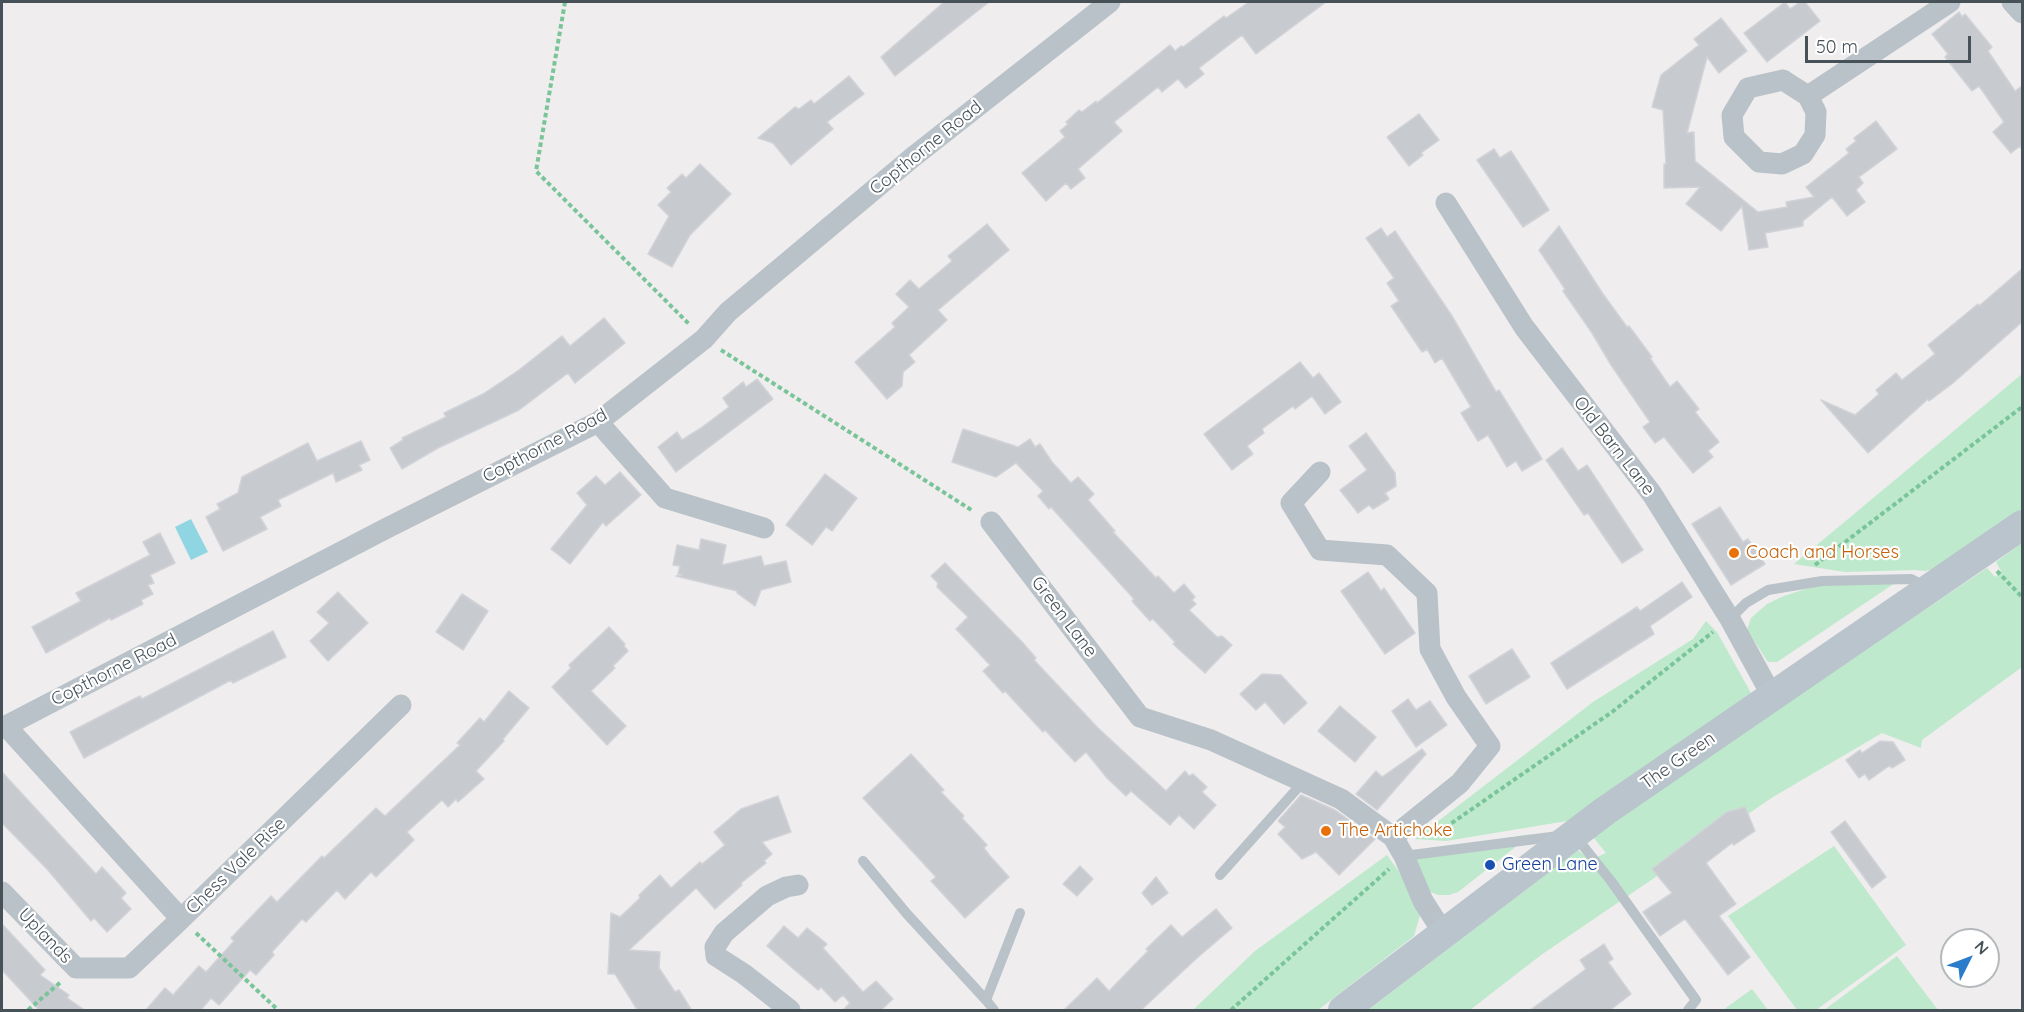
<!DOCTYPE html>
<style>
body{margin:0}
#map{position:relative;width:2024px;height:1012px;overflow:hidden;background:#efeded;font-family:Quicksand,sans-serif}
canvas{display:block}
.frame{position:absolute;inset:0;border:3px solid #475158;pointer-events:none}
.north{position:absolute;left:1940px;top:928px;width:60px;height:60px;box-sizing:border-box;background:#fff;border:2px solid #b5b9bc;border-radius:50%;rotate:48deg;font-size:16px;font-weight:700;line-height:24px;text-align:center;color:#475158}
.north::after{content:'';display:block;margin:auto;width:21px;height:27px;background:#2a7ccb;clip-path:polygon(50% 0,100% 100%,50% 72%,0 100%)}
.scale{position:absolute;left:1805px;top:36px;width:166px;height:27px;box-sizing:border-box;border:3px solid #475158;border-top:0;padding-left:8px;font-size:18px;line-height:21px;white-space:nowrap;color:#475158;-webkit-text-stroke:4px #fff;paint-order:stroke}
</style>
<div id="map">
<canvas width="2024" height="1012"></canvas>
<div class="frame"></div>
<div class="north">N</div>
<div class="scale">50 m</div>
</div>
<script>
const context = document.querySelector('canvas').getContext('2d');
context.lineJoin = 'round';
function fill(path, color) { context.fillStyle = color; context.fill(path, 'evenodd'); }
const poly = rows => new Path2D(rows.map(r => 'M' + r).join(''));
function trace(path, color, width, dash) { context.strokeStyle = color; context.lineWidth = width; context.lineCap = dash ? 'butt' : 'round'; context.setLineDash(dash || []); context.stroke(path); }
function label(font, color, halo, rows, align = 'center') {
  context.font = font + ' Quicksand,sans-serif'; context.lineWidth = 4.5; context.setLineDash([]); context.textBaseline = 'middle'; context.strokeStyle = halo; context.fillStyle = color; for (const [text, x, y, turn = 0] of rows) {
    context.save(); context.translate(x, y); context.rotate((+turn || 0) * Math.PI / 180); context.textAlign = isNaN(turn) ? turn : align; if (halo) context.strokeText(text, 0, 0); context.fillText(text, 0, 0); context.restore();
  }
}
fill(poly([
 [2022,374,2022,509,1939,568,1925,571,1915,570,1845,572,1794,564],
 [2022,543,2022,667,1922,740,1921,748,1882,733,1773,797,1541,955,1470,1010,1368,1010,1578,850,1590,860,1606,853,1593,837,1692,766,1987,568,1995,577,2001,571,1996,562],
 [1901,579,1777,662,1768,662,1747,630,1751,618,1767,604,1784,596,1815,586],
 [1706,621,1717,632,1751,693,1573,820,1446,841,1415,839,1593,702,1693,639],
 [1532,834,1458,892,1449,895,1438,895,1428,891,1414,862,1423,851],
 [1834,846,1906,945,1816,1010,1797,1010,1728,916],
 [1387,855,1403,877,1420,915,1414,936,1318,1010,1193,1010,1255,951],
 [1897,956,1938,1010,1824,1010],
 [1752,989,1768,1010,1723,1010]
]), '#bee9cc');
fill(poly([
 [191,519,208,552,191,560,175,527]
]), '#90d6e2');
const building = poly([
 [944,2,989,2,895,76,881,57,944,2],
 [1249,2,1326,2,1256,54,1242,35,1199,68,1204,74,1186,88,1178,79,1162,92,1158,87,1114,122,1122,131,1078,169,1085,178,1071,189,1066,183,1046,201,1022,173,1065,137,1060,131,1068,124,1066,122,1079,110,1082,112,1096,101,1097,103,1170,45,1175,51,1181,46,1183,47,1224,16,1226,18,1249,2],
 [1785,2,1790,9,1800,2,1805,2,1820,21,1767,62,1744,33,1785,2],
 [1959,12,1962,17,1965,14,1992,47,1988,51,2015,91,2022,86,2022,149,2020,146,2011,153,1993,132,2004,122,1979,86,1972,91,1945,57,1948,54,1932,34,1959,12],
 [1721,18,1747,51,1719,73,1707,57,1687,133,1694,132,1695,161,1758,212,1787,207,1786,202,1814,197,1806,187,1849,153,1846,149,1856,141,1854,138,1876,121,1897,149,1859,177,1863,183,1856,190,1865,202,1847,216,1832,197,1803,221,1803,226,1765,233,1768,247,1749,250,1742,206,1721,231,1686,204,1700,187,1664,188,1664,164,1666,164,1663,110,1652,107,1661,75,1699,45,1694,39,1721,18],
 [849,76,864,94,827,122,833,129,791,165,773,143,758,138,795,107,799,109,811,100,814,104,849,76],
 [1419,114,1439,140,1421,153,1423,155,1409,166,1387,137,1419,114],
 [1494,149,1500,158,1511,151,1549,210,1523,227,1477,160,1494,149],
 [700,164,731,194,690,235,672,267,648,254,669,216,658,205,671,192,667,188,682,174,686,178,700,164],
 [987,224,1009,250,938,310,947,320,909,355,915,362,903,372,902,386,887,399,855,362,895,327,892,323,909,307,896,294,910,280,919,289,952,261,948,256,987,224],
 [1559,226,1603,294,1627,327,1629,326,1652,357,1650,358,1670,387,1677,381,1699,409,1695,412,1719,442,1708,451,1713,457,1693,473,1664,437,1655,443,1643,427,1650,422,1611,365,1592,333,1563,291,1565,289,1539,250,1559,226],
 [1381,228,1387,237,1395,231,1452,316,1496,392,1499,390,1542,459,1522,471,1516,461,1507,467,1488,435,1478,441,1461,413,1471,407,1442,358,1435,363,1427,349,1422,352,1391,306,1399,301,1387,283,1394,278,1366,238,1381,228],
 [2022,269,2022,322,1953,383,1929,401,1928,399,1868,453,1821,400,1855,415,1879,394,1876,390,1896,373,1902,380,1935,354,1928,345,1978,304,1979,306,2022,269],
 [604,318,625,343,575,383,568,373,519,410,438,448,402,469,390,448,403,440,402,438,446,417,444,413,483,394,519,370,562,336,570,346,604,318],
 [1300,362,1313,378,1319,373,1341,402,1325,414,1312,396,1295,409,1293,406,1262,429,1264,433,1247,446,1253,454,1232,470,1204,434,1300,362],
 [757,379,773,399,676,472,658,447,677,432,682,440,701,428,729,407,723,398,743,382,746,387,757,379],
 [963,429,1018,447,1030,439,1035,447,1040,444,1052,462,1071,483,1078,477,1094,494,1088,500,1115,531,1113,532,1156,578,1158,576,1174,593,1184,584,1195,597,1192,600,1196,604,1189,610,1217,637,1222,636,1232,645,1205,673,1173,644,1175,642,1153,619,1150,621,1132,601,1134,599,1051,507,1049,509,1038,496,1043,491,1016,463,996,477,952,462,963,429],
 [1366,433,1395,473,1396,486,1385,493,1389,499,1373,509,1369,505,1358,513,1340,490,1367,470,1349,446,1366,433],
 [361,441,370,460,359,465,362,470,336,482,333,473,278,500,281,506,260,517,267,529,223,551,206,517,220,509,217,504,238,493,242,477,308,443,317,461,361,441],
 [1562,448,1578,471,1587,465,1643,550,1622,563,1588,513,1584,515,1546,460,1562,448],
 [620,472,641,495,606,526,603,522,570,564,551,549,587,505,577,493,596,476,605,485,620,472],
 [825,474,857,498,832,531,826,527,812,545,786,525,825,474],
 [1720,507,1743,542,1748,539,1765,564,1731,585,1692,524,1720,507],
 [160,533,175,563,150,575,154,583,148,585,153,594,141,600,143,604,111,620,110,618,46,653,32,627,81,601,76,593,150,555,143,542,160,533],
 [701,539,726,545,722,565,761,556,764,566,786,561,791,582,761,590,755,606,737,593,737,591,676,576,682,575,678,574,680,566,673,565,677,545,699,550,701,539],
 [945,563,1023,643,1036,658,1034,660,1098,728,1166,791,1185,771,1189,776,1193,774,1207,787,1202,792,1216,805,1194,829,1179,815,1170,825,1131,791,1126,796,1107,778,1086,752,1075,762,1045,730,1043,732,1005,691,1003,693,983,671,990,665,956,629,968,617,937,587,938,583,931,576,945,563],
 [1368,572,1381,591,1384,588,1415,633,1385,654,1341,591,1368,572],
 [1682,582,1692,597,1650,626,1654,634,1567,689,1551,663,1637,607,1640,611,1682,582],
 [338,592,368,623,328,661,310,641,329,623,317,612,338,592],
 [462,594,488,611,463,650,436,632,462,594],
 [609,627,625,644,624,646,628,651,613,666,615,668,591,691,626,726,607,745,552,687,571,668,569,665,609,627],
 [273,631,286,657,233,683,231,680,84,758,70,732,140,696,142,699,273,631],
 [1512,649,1530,677,1486,704,1469,676,1512,649],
 [1262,674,1281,675,1307,703,1284,724,1265,702,1256,710,1240,694,1262,674],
 [509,691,529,708,503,739,504,741,476,771,484,779,458,802,456,799,448,807,442,800,407,832,414,840,376,877,371,872,345,899,337,890,306,922,302,919,272,952,274,955,256,975,250,970,219,1005,211,998,200,1011,145,1011,165,988,173,995,199,966,206,972,234,941,231,938,271,896,277,902,322,856,324,858,376,808,385,816,460,745,457,743,480,718,484,722,509,691],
 [1408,699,1416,710,1430,701,1447,725,1416,747,1392,711,1408,699],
 [1340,706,1376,737,1355,762,1318,731,1340,706],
 [1880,741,1893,742,1905,760,1892,768,1889,766,1869,780,1865,774,1859,778,1846,760,1860,750,1862,753,1880,741],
 [1422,749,1426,754,1377,810,1356,794,1376,771,1382,777,1422,749],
 [911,754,944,790,941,792,964,816,962,818,987,845,984,848,990,856,1009,877,965,918,931,881,936,877,863,798,911,754],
 [2,772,96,874,102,867,126,893,121,898,131,909,107,932,94,918,91,921,47,869,2,823,2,772],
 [1301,795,1335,810,1375,839,1339,875,1316,852,1302,859,1278,834,1285,827,1278,821,1301,795],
 [778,796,791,832,762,842,772,854,764,861,766,863,741,883,742,885,715,909,696,888,629,950,660,952,659,968,675,992,679,990,692,1011,638,1011,615,974,608,974,611,913,620,917,640,898,639,895,660,875,671,888,700,862,702,864,725,845,714,832,741,809,778,796],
 [1745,807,1755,831,1734,845,1732,843,1706,863,1736,904,1719,916,1750,957,1728,975,1685,919,1660,936,1643,912,1672,893,1652,869,1727,812,1745,807],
 [1845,821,1886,877,1872,888,1831,832,1845,821],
 [1080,866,1093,879,1077,896,1063,884,1080,866],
 [1156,877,1168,893,1152,905,1142,893,1156,877],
 [1216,909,1232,928,1197,958,1140,1011,1063,1011,1097,978,1109,991,1148,951,1146,949,1171,925,1182,937,1216,909],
 [2,924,45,970,40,975,69,995,67,998,86,1011,40,1011,2,970,2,924],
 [784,926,798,938,807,928,827,944,823,948,863,992,876,981,893,999,880,1011,842,1011,850,1003,843,995,835,1002,821,987,818,990,767,946,784,926],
 [1604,944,1613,959,1608,962,1631,994,1609,1011,1529,1011,1586,969,1580,960,1604,944]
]);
fill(building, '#c7cacf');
trace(building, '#d1d3d8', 1.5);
trace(poly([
 [565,2,536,171,690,325],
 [721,350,973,511],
 [1815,565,2022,407],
 [1997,571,2022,597],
 [1433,836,1612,712,1713,632],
 [196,933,278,1010],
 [28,1010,62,981],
 [1231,1010,1389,869]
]), '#7ac49a', 4, [4.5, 3]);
trace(poly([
 [1730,619,1746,603,1768,590,1822,581,1911,579,1924,586],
 [1576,837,1611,881,1696,1000,1688,1010],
 [1404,856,1559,836],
 [863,861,907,914,986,1000],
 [1220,875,1303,782],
 [994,1010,986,1000,1020,913]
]), '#b9c2c8', 10);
trace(poly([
 [2012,2,2022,13],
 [1783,80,1808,96,1816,112,1815,135,1803,154,1782,164,1759,162,1734,137,1732,115,1748,88,1783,80],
 [1808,96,1950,2],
 [1446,203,1524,327,1652,494,1730,619,1772,696],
 [598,422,665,498,764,528],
 [1320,472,1291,503,1320,550,1387,555,1427,593,1430,649,1456,697,1490,746,1460,783,1393,837],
 [991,522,1140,717,1211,740,1341,799,1393,837,1404,856,1423,901,1444,934],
 [6,726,181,919,401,705],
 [2,728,389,527,598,422,704,339,728,312,913,157,1110,2],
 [2,892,76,968,129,968,181,919],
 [790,1010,744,974,716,956,715,947,724,933,767,896,786,887,798,885]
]), '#b9c2c8', 21);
trace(poly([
 [1343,1010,1605,811,2022,525]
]), '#bac4cd', 30);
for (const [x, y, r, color] of [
 [1734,553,6,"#e8710a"],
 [1326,831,6,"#e8710a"],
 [1490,865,6,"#1a4fb4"]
]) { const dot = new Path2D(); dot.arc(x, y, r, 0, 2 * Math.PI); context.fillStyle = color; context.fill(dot); trace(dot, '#fff', 2); }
label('18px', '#475158', '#fff', [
 ["Copthorne Road",926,148,-39],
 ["Copthorne Road",545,446,-28],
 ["Old Barn Lane",1614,446,52],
 ["Green Lane",1064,617,53],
 ["Copthorne Road",114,670,-27],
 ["The Green",1678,761,-35],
 ["Chess Vale Rise",236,866,-44],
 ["Uplands",45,936,46]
]);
label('18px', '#c56008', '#fff', [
 ["Coach and Horses",1746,553],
 ["The Artichoke",1338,831]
], 'left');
label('18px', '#164399', '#fff', [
 ["Green Lane",1502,865]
], 'left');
</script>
